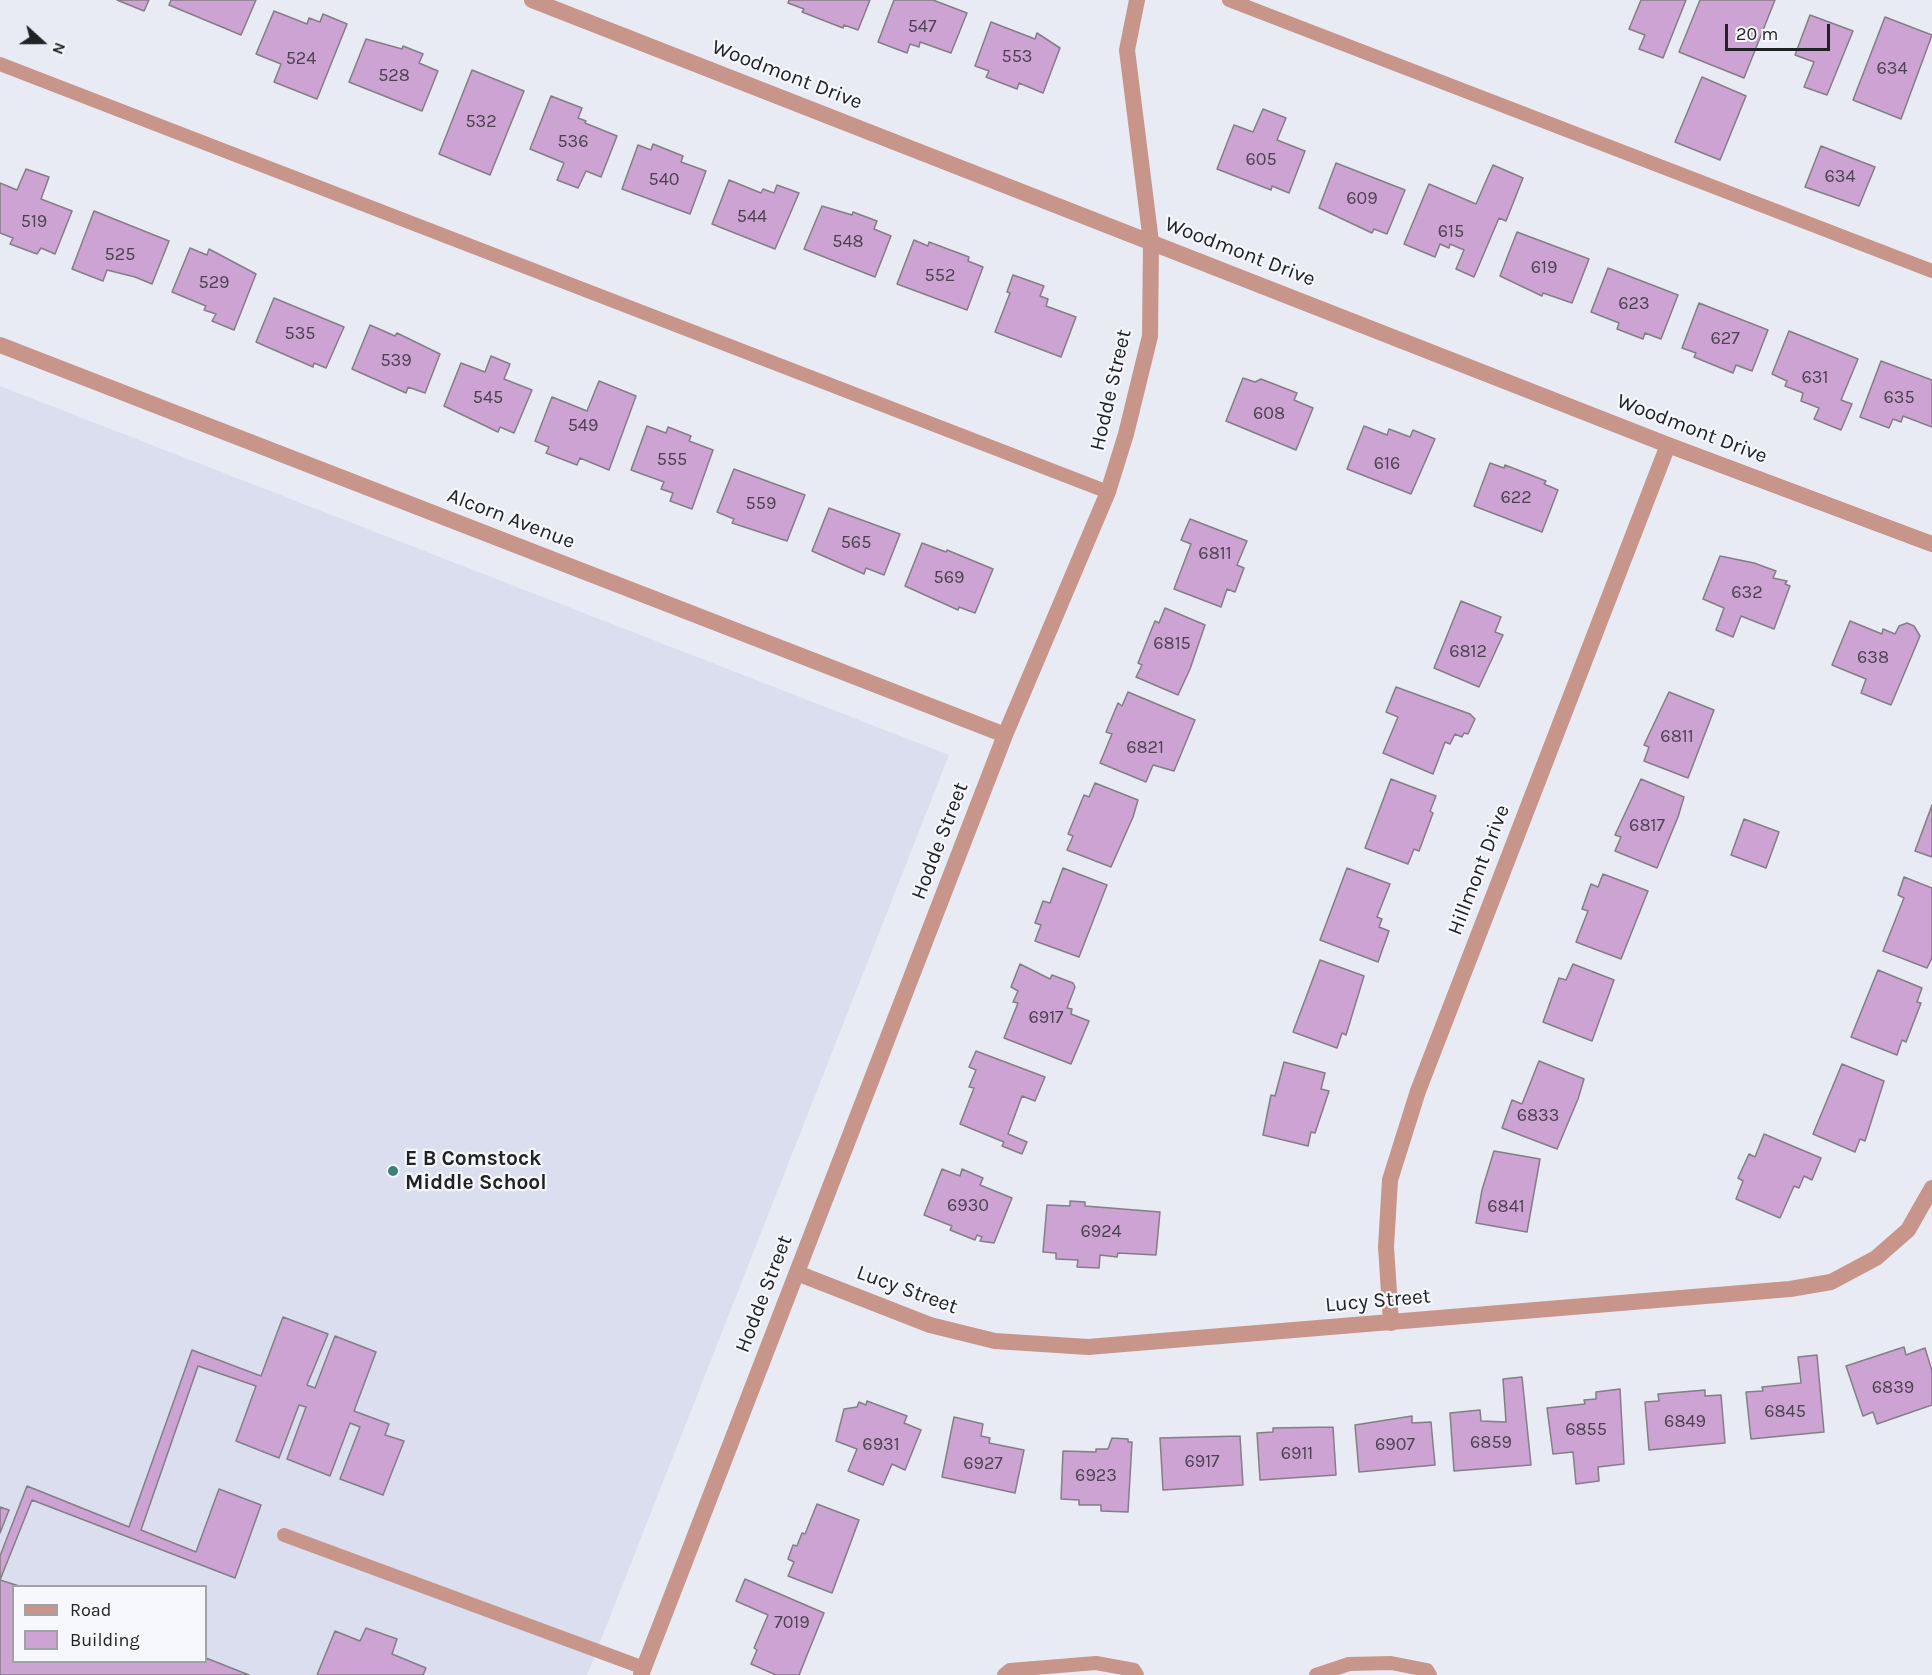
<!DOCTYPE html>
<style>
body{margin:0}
#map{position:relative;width:1932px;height:1675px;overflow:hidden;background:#e8eaf4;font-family:Karla,sans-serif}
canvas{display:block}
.legend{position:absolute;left:12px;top:1585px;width:195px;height:78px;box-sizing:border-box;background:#f6f8fe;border:2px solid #a1a2a7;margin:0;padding:8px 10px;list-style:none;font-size:18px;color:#212225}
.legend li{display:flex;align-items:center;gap:12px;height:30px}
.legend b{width:30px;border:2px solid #a1a2a7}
.north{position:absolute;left:12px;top:12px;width:60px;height:60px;-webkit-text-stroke:4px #f6f8fe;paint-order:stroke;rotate:111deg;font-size:16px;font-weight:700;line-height:24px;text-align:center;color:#212225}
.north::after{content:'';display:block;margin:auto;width:21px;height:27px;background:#212225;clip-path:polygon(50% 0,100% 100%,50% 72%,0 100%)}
.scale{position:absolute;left:1725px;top:24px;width:105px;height:27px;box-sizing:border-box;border:3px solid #212225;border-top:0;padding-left:8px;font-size:18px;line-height:21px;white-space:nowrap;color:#212225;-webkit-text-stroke:4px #f6f8fe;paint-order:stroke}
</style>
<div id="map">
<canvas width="1932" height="1675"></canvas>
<ul class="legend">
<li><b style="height:8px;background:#c7958a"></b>Road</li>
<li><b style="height:16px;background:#cca3d2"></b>Building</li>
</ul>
<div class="north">N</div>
<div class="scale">20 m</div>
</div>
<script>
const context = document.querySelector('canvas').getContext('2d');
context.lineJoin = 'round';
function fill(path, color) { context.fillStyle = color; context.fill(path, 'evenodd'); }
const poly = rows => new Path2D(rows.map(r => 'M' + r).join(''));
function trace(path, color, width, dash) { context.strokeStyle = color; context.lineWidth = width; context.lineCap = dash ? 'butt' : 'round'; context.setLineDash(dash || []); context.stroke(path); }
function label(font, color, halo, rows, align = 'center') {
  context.font = font + ' Karla,sans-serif'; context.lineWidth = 4.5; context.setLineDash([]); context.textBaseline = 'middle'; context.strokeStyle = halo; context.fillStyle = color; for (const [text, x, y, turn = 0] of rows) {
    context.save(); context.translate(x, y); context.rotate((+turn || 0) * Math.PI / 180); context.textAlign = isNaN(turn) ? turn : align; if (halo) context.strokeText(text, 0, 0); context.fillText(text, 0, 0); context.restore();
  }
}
fill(poly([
 [0,386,949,755,587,1675,0,1675],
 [14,1586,206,1586,206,1662,14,1662]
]), '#dadeef');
const building = poly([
 [117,0,149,0,144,11,117,0],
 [171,0,256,0,241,35,169,5,171,0],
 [789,0,870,0,858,30,844,25,843,28,802,12,804,9,788,3,789,0],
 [894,0,933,0,967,13,951,53,920,42,919,47,910,44,907,53,878,42,894,0],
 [1641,0,1686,0,1663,58,1639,49,1645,35,1629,29,1641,0],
 [1700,0,1775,0,1744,78,1679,52,1700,0],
 [274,11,307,24,309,18,320,22,323,14,347,24,317,99,274,82,281,64,256,54,274,11],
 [1810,15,1853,31,1827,95,1804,87,1814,62,1795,55,1810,15],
 [1885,17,1932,35,1901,119,1853,100,1885,17],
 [991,22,1035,39,1037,33,1060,48,1043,93,1019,83,1017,89,986,77,989,71,975,66,991,22],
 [366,39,402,49,403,46,423,54,419,63,438,71,422,111,349,82,366,39],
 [472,70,524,91,490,175,439,154,472,70],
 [1702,77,1746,96,1720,160,1675,142,1702,77],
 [551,96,582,108,578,118,586,121,585,123,617,136,601,177,586,171,578,188,557,180,564,163,530,149,551,96],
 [1263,109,1286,118,1277,140,1305,151,1289,193,1272,186,1271,190,1217,169,1234,125,1253,132,1263,109],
 [653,144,683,156,681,162,706,171,690,214,622,189,638,145,651,150,653,144],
 [1821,146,1875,167,1859,206,1805,187,1821,146],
 [1336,163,1405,190,1387,234,1374,229,1372,233,1319,208,1336,163],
 [1493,165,1523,178,1506,221,1499,218,1474,277,1456,269,1464,250,1450,244,1449,248,1440,244,1435,257,1404,244,1429,184,1476,204,1493,165],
 [26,169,49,177,41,199,72,211,55,254,41,248,37,254,10,244,13,238,0,233,0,183,17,190,26,169],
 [729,180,761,193,763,189,774,193,777,185,799,193,775,249,712,224,729,180],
 [822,206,852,215,853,212,877,221,874,229,891,236,875,277,804,249,822,206],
 [94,211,169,241,152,284,135,277,107,270,103,281,72,269,94,211],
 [1517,232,1589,259,1572,303,1543,293,1542,296,1500,276,1517,232],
 [914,240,928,246,929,242,969,257,968,261,983,267,967,310,897,284,914,240],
 [190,248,207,255,209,249,256,274,234,330,212,321,216,314,204,310,206,306,172,292,190,248],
 [1608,268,1678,295,1661,339,1645,333,1643,339,1617,329,1619,323,1591,312,1608,268],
 [1013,275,1044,286,1040,296,1048,299,1046,306,1076,317,1061,357,995,332,1010,293,1007,292,1013,275],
 [274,298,344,327,326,368,314,363,313,367,256,342,274,298],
 [1699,303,1768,330,1752,371,1736,365,1733,373,1694,357,1696,353,1682,348,1699,303],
 [370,325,395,336,397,333,440,354,425,393,408,387,406,393,352,369,370,325],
 [1789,331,1858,359,1841,400,1852,404,1841,430,1814,419,1819,408,1801,401,1803,393,1785,386,1787,381,1772,374,1789,331],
 [491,356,510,364,504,379,532,390,514,433,500,427,498,432,444,406,461,363,485,372,491,356],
 [1881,361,1932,380,1932,427,1903,416,1901,422,1893,419,1889,428,1860,417,1881,361],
 [1243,378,1255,382,1261,379,1297,393,1294,400,1313,408,1296,450,1226,421,1243,378],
 [599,381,636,396,609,470,580,458,577,465,546,453,549,447,535,441,552,397,587,411,599,381],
 [647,426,666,433,668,427,691,436,689,441,713,450,692,509,670,501,673,493,661,489,664,482,631,470,647,426],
 [1364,426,1387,435,1389,429,1410,437,1413,430,1435,439,1411,494,1347,469,1364,426],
 [1490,463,1504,468,1505,465,1546,481,1544,484,1558,490,1542,532,1474,506,1490,463],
 [734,469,805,495,787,541,732,523,734,519,717,512,734,469],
 [829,508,900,534,884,575,866,568,864,574,812,551,829,508],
 [1190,519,1247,541,1237,565,1244,568,1235,592,1227,589,1221,607,1174,589,1191,544,1181,540,1190,519],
 [922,543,946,552,947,550,993,569,975,613,959,607,958,610,905,586,922,543],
 [1720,556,1754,563,1776,571,1773,578,1787,581,1785,584,1790,586,1774,629,1741,616,1733,637,1716,630,1724,608,1703,599,1720,556],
 [1461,601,1501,617,1495,632,1503,635,1479,687,1434,668,1461,601],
 [1165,608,1205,625,1190,669,1178,695,1136,677,1142,665,1138,663,1155,621,1159,623,1165,608],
 [1850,621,1882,634,1883,629,1895,634,1899,626,1907,623,1914,626,1920,636,1891,705,1861,693,1866,679,1832,665,1850,621],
 [1396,687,1470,714,1475,719,1468,734,1464,733,1462,737,1455,734,1450,744,1445,742,1433,774,1383,753,1398,717,1386,712,1396,687],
 [1128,692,1195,720,1174,771,1153,765,1146,782,1100,763,1112,734,1106,732,1118,703,1122,706,1128,692],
 [1669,692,1714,710,1688,778,1644,761,1649,747,1644,745,1669,692],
 [1391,779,1436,796,1430,811,1433,813,1419,851,1414,849,1408,864,1365,848,1391,779],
 [1641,779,1684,797,1678,817,1657,868,1615,851,1621,837,1615,835,1641,779],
 [1095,783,1138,800,1133,817,1111,867,1067,850,1073,836,1068,834,1084,795,1089,797,1095,783],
 [1932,805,1932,857,1915,851,1932,805],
 [1744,819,1779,832,1766,868,1731,855,1744,819],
 [1063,868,1107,885,1079,957,1035,941,1041,925,1035,923,1043,901,1050,903,1063,868],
 [1347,868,1390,884,1377,917,1382,919,1379,927,1389,931,1378,962,1320,940,1347,868],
 [1603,874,1648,891,1621,959,1576,942,1588,911,1582,909,1591,884,1598,887,1603,874],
 [1904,877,1932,888,1932,958,1927,968,1883,951,1904,898,1898,895,1904,877],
 [1320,960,1364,976,1346,1035,1342,1033,1337,1048,1293,1032,1320,960],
 [1020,964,1050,979,1052,975,1073,983,1075,987,1067,1008,1072,1009,1071,1014,1089,1021,1071,1064,1004,1038,1018,1003,1013,1002,1018,991,1011,987,1020,964],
 [1573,964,1614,980,1592,1041,1543,1022,1559,978,1566,980,1573,964],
 [1878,970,1922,988,1917,1002,1921,1003,1906,1042,1902,1040,1897,1055,1851,1037,1878,970],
 [976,1051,1045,1077,1035,1101,1022,1096,1008,1134,1027,1142,1022,1154,1002,1146,1004,1142,960,1124,974,1088,969,1087,976,1070,969,1067,976,1051],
 [1539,1061,1584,1079,1578,1099,1557,1149,1502,1128,1512,1100,1522,1104,1539,1061],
 [1284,1062,1325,1073,1321,1089,1329,1091,1315,1133,1311,1132,1308,1146,1263,1135,1271,1095,1275,1096,1284,1062],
 [1842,1064,1884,1081,1865,1141,1860,1139,1855,1152,1813,1134,1842,1064],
 [1764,1134,1821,1158,1812,1180,1804,1176,1799,1188,1794,1186,1780,1218,1736,1199,1743,1181,1738,1178,1749,1154,1755,1157,1764,1134],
 [1494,1151,1540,1159,1527,1232,1476,1223,1482,1190,1494,1151],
 [942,1169,960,1176,962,1169,983,1178,980,1185,1012,1198,994,1243,980,1241,982,1237,977,1235,975,1240,950,1230,952,1226,924,1215,942,1169],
 [1070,1201,1085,1202,1085,1206,1160,1212,1156,1255,1118,1253,1117,1257,1100,1255,1099,1268,1077,1267,1078,1260,1056,1259,1056,1253,1043,1252,1047,1205,1070,1206,1070,1201],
 [283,1317,328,1334,307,1385,315,1388,335,1336,376,1352,354,1411,389,1424,385,1435,404,1441,383,1495,340,1479,360,1427,350,1423,330,1476,287,1459,306,1407,299,1405,279,1458,236,1441,256,1386,198,1366,141,1530,196,1552,219,1489,261,1505,235,1578,32,1500,0,1580,19,1586,14,1586,14,1662,206,1662,206,1658,249,1675,0,1675,0,1556,27,1486,129,1527,192,1350,261,1376,283,1317],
 [1904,1347,1906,1355,1925,1348,1932,1371,1932,1405,1877,1424,1873,1412,1863,1416,1846,1366,1904,1347],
 [1817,1355,1824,1432,1751,1439,1746,1392,1763,1391,1762,1387,1801,1383,1798,1357,1817,1355],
 [1522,1377,1531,1465,1454,1471,1450,1413,1480,1410,1481,1421,1506,1422,1503,1379,1522,1377],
 [1620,1389,1624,1464,1598,1467,1599,1481,1576,1484,1573,1452,1553,1454,1547,1408,1585,1404,1584,1400,1596,1399,1596,1392,1620,1389],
 [1705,1390,1705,1396,1721,1395,1725,1443,1649,1450,1645,1402,1659,1401,1658,1394,1705,1390],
 [867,1401,907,1416,904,1423,921,1430,905,1470,892,1464,883,1485,848,1471,857,1449,836,1441,844,1409,857,1407,859,1402,866,1405,867,1401],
 [1412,1416,1412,1423,1431,1422,1435,1465,1359,1472,1355,1425,1412,1416],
 [954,1417,983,1424,981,1436,990,1438,989,1443,1024,1450,1015,1493,942,1477,954,1417],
 [1333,1427,1336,1475,1260,1480,1257,1433,1273,1432,1273,1428,1333,1427],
 [1240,1436,1243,1485,1163,1490,1160,1438,1240,1436],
 [1112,1438,1128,1439,1128,1442,1132,1442,1128,1512,1101,1511,1101,1505,1079,1505,1079,1500,1061,1499,1063,1451,1096,1452,1096,1449,1108,1449,1112,1438],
 [817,1504,859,1520,832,1593,788,1576,794,1562,788,1559,793,1545,797,1546,802,1533,805,1534,817,1504],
 [0,1507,9,1510,0,1533,0,1507],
 [745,1579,824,1613,799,1675,776,1675,751,1664,757,1650,754,1648,768,1615,736,1601,745,1579],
 [366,1628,397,1639,392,1654,426,1668,423,1675,317,1675,335,1631,360,1641,366,1628]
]);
fill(building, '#cca3d2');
trace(building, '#847e85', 1.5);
trace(poly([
 [1229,0,1932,271],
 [0,64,1108,492],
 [284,1535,644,1668],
 [1004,1675,1010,1670,1096,1663,1134,1670,1137,1675],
 [1316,1675,1349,1664,1391,1663,1427,1670,1430,1675]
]), '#c7958a', 14);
trace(poly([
 [532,0,1668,445,1932,544],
 [0,345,1005,735],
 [797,1273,930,1325,995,1341,1088,1347,1790,1289,1831,1282,1876,1258,1908,1230,1932,1188],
 [1391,1323,1386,1247,1390,1180,1418,1091,1668,445],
 [641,1675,1005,735,1108,492,1126,434,1150,336,1151,242,1127,50,1137,0]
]), '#c7958a', 16);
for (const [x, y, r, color] of [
 [393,1171,6,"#3b827c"]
]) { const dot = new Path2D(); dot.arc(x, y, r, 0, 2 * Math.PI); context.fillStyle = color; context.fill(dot); trace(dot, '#f6f8fe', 2); }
label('18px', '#4c4250', null, [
 ["547",922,27],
 ["553",1017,57],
 ["524",301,59],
 ["634",1892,69],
 ["528",394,76],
 ["532",481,122],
 ["536",573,142],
 ["605",1261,160],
 ["634",1840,177],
 ["540",664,180],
 ["609",1362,199],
 ["544",752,217],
 ["519",34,222],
 ["615",1451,232],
 ["548",848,242],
 ["525",120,255],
 ["619",1544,268],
 ["552",940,276],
 ["529",214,283],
 ["623",1634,304],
 ["535",300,334],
 ["627",1725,339],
 ["539",396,361],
 ["631",1815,378],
 ["545",488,398],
 ["635",1899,398],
 ["608",1269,414],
 ["549",583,426],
 ["555",672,460],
 ["616",1387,464],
 ["622",1516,498],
 ["559",761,504],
 ["565",856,543],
 ["6811",1215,554],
 ["569",949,578],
 ["632",1747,593],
 ["6815",1172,644],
 ["6812",1468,652],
 ["638",1873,658],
 ["6811",1677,737],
 ["6821",1145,748],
 ["6817",1647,826],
 ["6917",1046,1018],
 ["6833",1538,1116],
 ["6930",968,1206],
 ["6841",1506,1207],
 ["6924",1101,1232],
 ["6839",1893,1388],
 ["6845",1785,1412],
 ["6849",1685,1422],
 ["6855",1586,1430],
 ["6859",1491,1443],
 ["6931",881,1445],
 ["6907",1395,1445],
 ["6911",1297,1454],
 ["6917",1202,1462],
 ["6927",983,1464],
 ["6923",1096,1476],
 ["7019",792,1623]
]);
label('21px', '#212225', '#f6f8fe', [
 ["Woodmont Drive",787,75,21],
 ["Woodmont Drive",1240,252,21],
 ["Hodde Street",1111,390,-77],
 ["Woodmont Drive",1692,429,21],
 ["Alcorn Avenue",511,519,21],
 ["Hodde Street",940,841,-69],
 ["Hillmont Drive",1479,870,-69],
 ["Lucy Street",907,1290,20],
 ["Hodde Street",764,1294,-69],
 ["Lucy Street",1378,1301,-5]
]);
label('bold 21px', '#212225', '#f6f8fe', [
 ["E B Comstock",405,1159],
 ["Middle School",405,1183]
], 'left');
</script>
